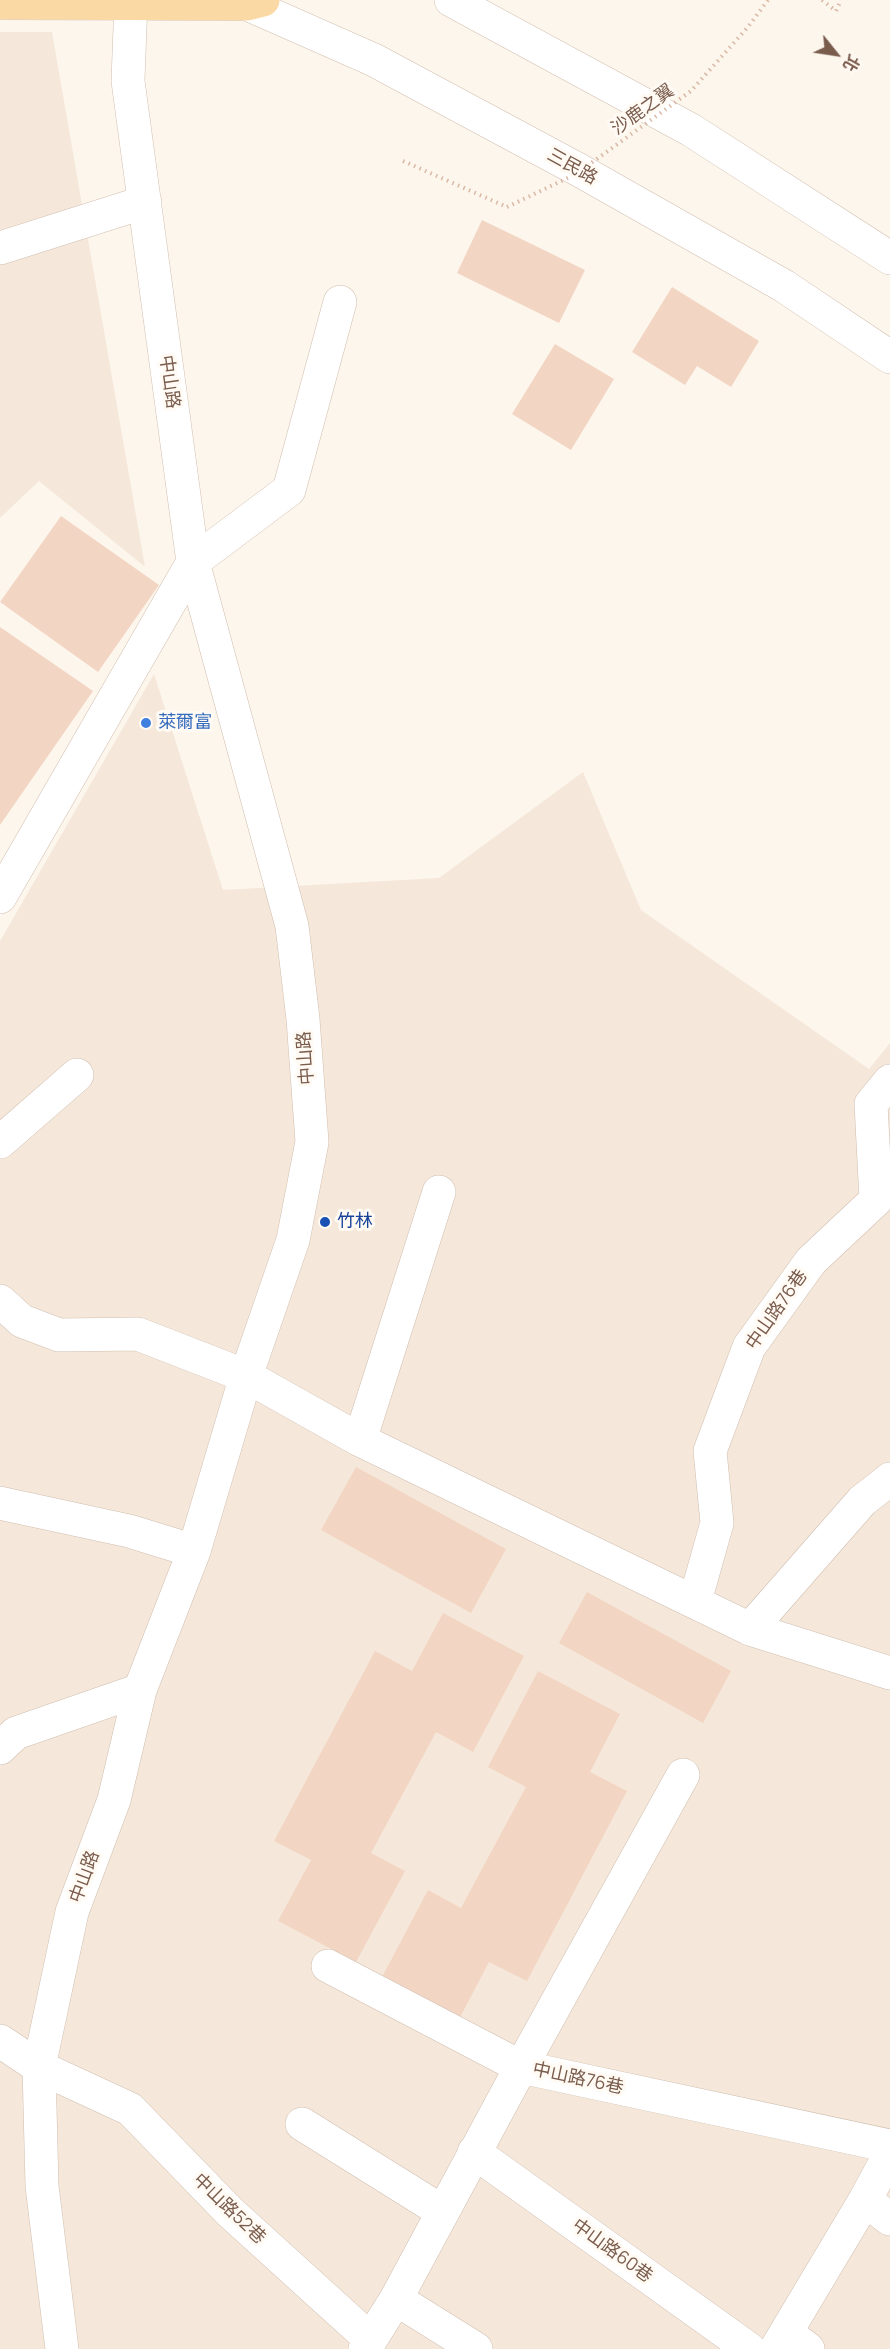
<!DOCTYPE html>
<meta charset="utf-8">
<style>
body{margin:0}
#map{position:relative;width:890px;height:2349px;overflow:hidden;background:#fdf6ec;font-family:Manrope,"Noto Sans TC",sans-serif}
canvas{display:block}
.north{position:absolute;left:806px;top:24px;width:60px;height:60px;-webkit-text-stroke:4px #fffaf3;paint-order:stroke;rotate:120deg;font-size:16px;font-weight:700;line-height:24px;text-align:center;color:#7a5c4d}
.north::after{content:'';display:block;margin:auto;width:21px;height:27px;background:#7a5c4d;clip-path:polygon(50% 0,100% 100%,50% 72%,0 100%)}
</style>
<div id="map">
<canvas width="890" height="2349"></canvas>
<div class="north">北</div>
</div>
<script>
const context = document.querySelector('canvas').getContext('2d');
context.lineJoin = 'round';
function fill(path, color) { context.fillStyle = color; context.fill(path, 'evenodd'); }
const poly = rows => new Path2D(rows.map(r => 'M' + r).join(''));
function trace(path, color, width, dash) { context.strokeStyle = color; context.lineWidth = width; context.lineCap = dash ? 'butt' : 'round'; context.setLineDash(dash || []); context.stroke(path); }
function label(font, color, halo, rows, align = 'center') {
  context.font = font + ' Manrope,"Noto Sans TC",sans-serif'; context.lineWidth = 6; context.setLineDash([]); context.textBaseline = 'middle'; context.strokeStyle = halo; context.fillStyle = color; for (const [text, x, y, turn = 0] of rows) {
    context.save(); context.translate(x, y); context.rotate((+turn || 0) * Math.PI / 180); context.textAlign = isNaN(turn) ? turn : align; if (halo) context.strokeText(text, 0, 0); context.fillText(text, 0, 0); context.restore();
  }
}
fill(poly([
 [0,32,52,32,145,567,39,481,0,518],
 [154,674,223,890,439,878,583,772,641,910,869,1069,890,1043,890,2349,0,2349,0,941]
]), '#f5e8da');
fill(poly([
 [482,220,585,270,559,323,457,273],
 [672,287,759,341,731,387,697,366,685,385,632,352],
 [555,344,614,379,571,450,512,414],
 [61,516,159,585,98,672,0,602],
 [0,627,93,691,0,825],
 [356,1467,506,1549,471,1613,321,1530],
 [587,1592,731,1671,703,1723,559,1643],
 [443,1613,524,1656,473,1752,436,1732,371,1853,405,1871,356,1962,278,1921,311,1860,274,1841,375,1651,412,1671],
 [538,1671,620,1714,590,1772,627,1791,527,1981,489,1962,457,2023,380,1981,428,1890,461,1908,526,1787,488,1767]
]), '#f3d5c3');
const minor = poly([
 [243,0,247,4,374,60,579,170,784,286,890,357],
 [451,0,691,130,890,258],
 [0,248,145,202],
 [0,897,193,562,289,490,340,302],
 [0,1142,77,1075],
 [0,1301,22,1321,59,1335,138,1334,246,1376,360,1440,750,1629,890,1673],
 [360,1440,439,1192],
 [0,1503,129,1531,194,1551],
 [695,1601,717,1523,710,1451,749,1347,811,1261,876,1200,871,1104,890,1081],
 [750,1629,862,1501,890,1479],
 [0,1748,16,1733,140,1690],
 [683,1775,521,2067,890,2146],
 [328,1966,521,2067,396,2299,365,2349],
 [0,2041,39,2067,130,2109,230,2212,370,2339],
 [302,2124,443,2212],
 [474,2152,749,2349],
 [865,2200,890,2219],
 [396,2299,476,2349],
 [786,2332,808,2349],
 [62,2349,42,2186,39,2067,72,1912,114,1800,140,1690,194,1551,246,1376,293,1240,312,1142,303,1019,292,926,193,562,128,81,131,0],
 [776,2349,865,2200,890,2154]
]);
const major = poly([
 [0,3,247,4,263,0]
]);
trace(minor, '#d1beb0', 34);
trace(major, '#dad1cd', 34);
trace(poly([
 [822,0,836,11,841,0],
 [403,161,507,207]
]), '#d9b8a5', 4, [1.5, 4.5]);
trace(minor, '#fff', 33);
trace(major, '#fbd9a5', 33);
trace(poly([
 [507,207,576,174,691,91,748,27,768,0]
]), '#d9b8a5', 4, [1.5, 4.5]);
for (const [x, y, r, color] of [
 [146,723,6,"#3f7fe0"],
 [325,1222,6,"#1a4fb4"]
]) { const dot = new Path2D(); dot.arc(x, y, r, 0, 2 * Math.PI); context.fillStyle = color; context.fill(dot); trace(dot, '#fffaf3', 2); }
label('18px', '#7a5c4d', '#fffaf3', [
 ["沙鹿之翼",643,110,-36],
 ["三民路",572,167,29],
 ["中山路",169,382,82],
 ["中山路",306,1058,-94],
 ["中山路76巷",777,1310,-55],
 ["中山路",85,1877,-70],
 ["中山路76巷",578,2079,12],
 ["中山路52巷",229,2209,44],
 ["中山路60巷",612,2251,36]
]);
label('18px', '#366cbe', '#fffaf3', [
 ["萊爾富",158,723]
], 'left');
label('18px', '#164399', '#fffaf3', [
 ["竹林",337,1222]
], 'left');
</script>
